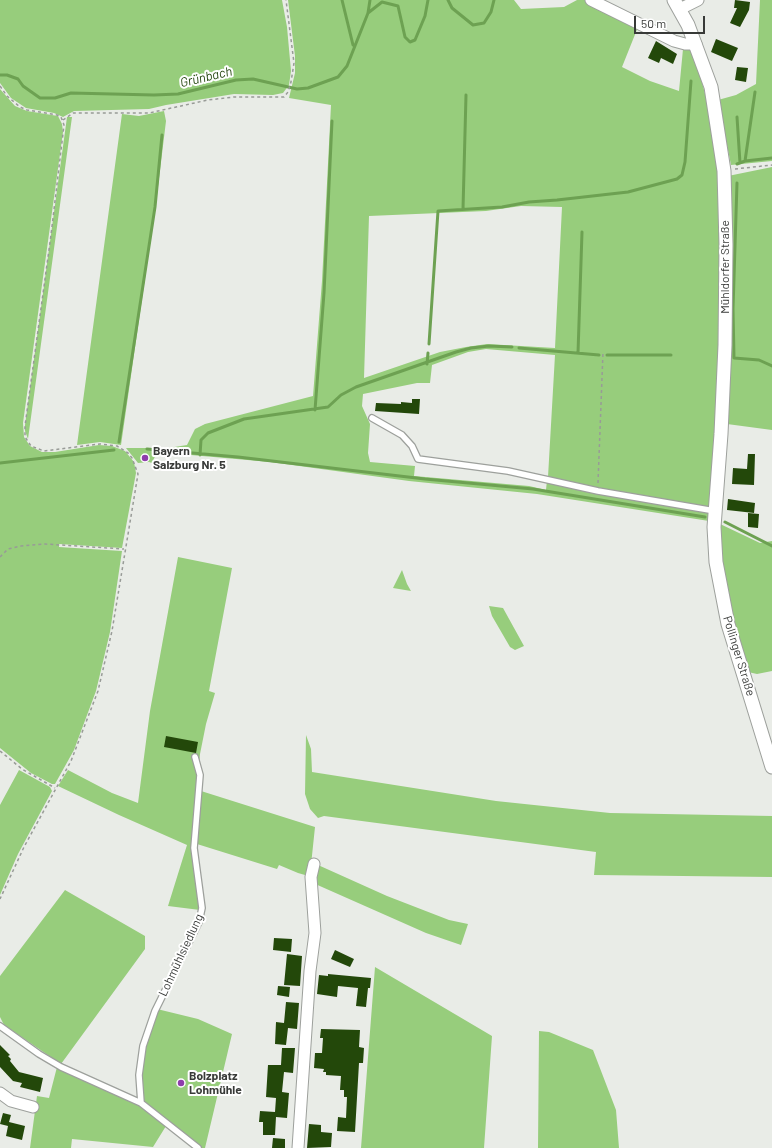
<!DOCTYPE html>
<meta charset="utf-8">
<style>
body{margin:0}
#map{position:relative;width:772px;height:1148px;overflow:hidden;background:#e9ece7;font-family:Barlow,sans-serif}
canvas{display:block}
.scale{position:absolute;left:634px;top:16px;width:71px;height:18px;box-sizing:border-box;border:2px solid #383a38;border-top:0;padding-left:5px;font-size:12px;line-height:14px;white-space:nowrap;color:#383a38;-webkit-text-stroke:3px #fff;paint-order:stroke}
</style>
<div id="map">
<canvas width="772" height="1148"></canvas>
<div class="scale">50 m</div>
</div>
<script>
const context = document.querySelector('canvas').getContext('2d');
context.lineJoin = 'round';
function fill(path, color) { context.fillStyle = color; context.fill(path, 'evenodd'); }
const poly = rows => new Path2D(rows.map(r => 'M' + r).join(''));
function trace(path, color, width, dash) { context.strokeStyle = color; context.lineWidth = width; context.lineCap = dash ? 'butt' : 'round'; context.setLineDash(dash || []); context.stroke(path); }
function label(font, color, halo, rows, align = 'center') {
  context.font = font + ' Barlow,sans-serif'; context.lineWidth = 4; context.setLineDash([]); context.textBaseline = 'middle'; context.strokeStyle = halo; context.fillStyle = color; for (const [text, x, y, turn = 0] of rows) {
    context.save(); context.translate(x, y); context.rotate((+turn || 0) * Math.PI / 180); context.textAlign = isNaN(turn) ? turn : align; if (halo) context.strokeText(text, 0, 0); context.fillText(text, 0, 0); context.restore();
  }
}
fill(poly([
 [0,0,282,0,287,27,291,71,289,85,283,93,273,95,234,94,166,105,149,109,74,111,63,117,54,113,26,108,11,98,0,83],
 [288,0,514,0,521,9,564,7,577,0,586,0,638,27,622,67,650,81,679,91,683,49,690,50,697,63,709,109,717,169,720,227,720,358,710,505,708,507,617,492,548,477,555,355,486,349,468,352,432,365,430,383,417,383,363,394,362,406,370,424,368,453,370,462,415,466,414,476,529,486,546,490,547,480,707,512,709,513,709,521,537,494,409,481,270,462,157,452,152,463,149,462,138,463,126,448,168,448,187,445,195,429,205,424,313,396,322,281,331,105,289,98,295,73,295,56],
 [521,206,562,207,555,348,487,344,466,347,440,352,364,378,369,216,486,211],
 [760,0,772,0,772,161,731,165,718,100,736,95,756,84],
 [0,89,15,106,27,111,58,116,62,124,63,132,23,423,24,437,30,446,42,452,55,452,99,445,112,446,125,451,134,462,136,473,122,548,59,544,59,547,122,551,110,632,96,691,74,750,55,784,52,784,31,773,0,748],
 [164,111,166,121,157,195,121,445,100,442,77,445,122,114,139,116],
 [67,117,72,117,28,439,25,431,25,425],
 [772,167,772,430,727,424,728,176],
 [718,523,760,543,772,541,772,671,757,674,748,672,723,584],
 [178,557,232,568,209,691,215,693,206,724,200,754,195,812,200,910,168,906,187,845,119,815,58,786,68,770,112,793,138,803,150,711],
 [402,570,407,584,411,591,393,588],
 [489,606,503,608,524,646,515,650,510,647,492,616],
 [306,735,311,749,312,772,496,801,610,813,772,816,772,877,594,875,596,852,324,816,318,818,310,809,305,794],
 [19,770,50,787,52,791,18,854,0,895,0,805],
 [201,791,315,827,311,865,308,874,305,875,298,873,279,865,277,869,197,844],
 [318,865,387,896,449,920,468,924,461,945,426,933,313,883],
 [65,890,145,936,145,949,61,1064,4,1025,0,1017,0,976],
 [375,967,492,1036,484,1148,361,1148],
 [157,1009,198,1019,232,1034,205,1148,199,1148,142,1103,141,1059],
 [539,1031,549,1032,593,1050,616,1110,619,1148,538,1148],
 [57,1067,125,1097,145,1109,166,1126,153,1147,72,1139,71,1148,30,1148,37,1096,49,1098]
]), '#97cd7c');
trace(poly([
 [342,0,353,45],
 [448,0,452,8,473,25,484,23,491,12,494,0],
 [368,13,382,2,398,6,405,37,410,42,415,40,425,16,428,0],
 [0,75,7,75,18,79,23,86,40,98,55,98,71,93,154,95,178,94,236,80,253,79,297,89,308,88,338,77,347,66,368,13,370,0],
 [737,117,740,163],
 [745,161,755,92],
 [737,164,745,161,772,158],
 [737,183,733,309,734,358,759,360,772,366],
 [463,209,466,95],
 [429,344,438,211,502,207,529,202,557,200,628,192,677,179,682,175,685,162,691,81],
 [519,348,599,355],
 [578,353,582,232],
 [607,355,671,355],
 [427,364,428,353],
 [315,410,324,293,332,121],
 [119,442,155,207,162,135],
 [147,449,238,457,425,479,533,489,705,517],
 [200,455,201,440,208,433,244,419,328,407,341,395,356,387,456,352,471,348,489,346,512,347],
 [0,463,114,450],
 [725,522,772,546]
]), '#6da152', 3);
fill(poly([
 [735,0,750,2,749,10,740,27,730,23,737,8,734,8],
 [716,39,738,48,732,61,711,52],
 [656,41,677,54,673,64,661,58,659,63,648,58],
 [737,67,748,68,746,82,735,80],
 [412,399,420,399,419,414,375,411,376,403,401,404,401,402,412,403],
 [748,454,755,454,754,485,732,484,733,468,747,469],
 [728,499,755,503,754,513,727,510],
 [748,513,759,514,758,528,748,527],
 [166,736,198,742,196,753,164,747],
 [274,938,292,939,291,952,273,950],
 [335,950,354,959,350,967,331,959],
 [287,954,302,956,300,986,284,985],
 [328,974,371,978,370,988,368,988,366,1007,356,1006,358,988,338,986,337,997,317,994,319,975,328,976],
 [278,986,290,987,289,997,277,995],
 [286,1002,299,1003,297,1029,288,1028,286,1045,275,1044,276,1022,284,1023],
 [321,1029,360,1030,359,1047,364,1048,363,1063,359,1063,355,1132,337,1131,338,1117,346,1118,347,1097,344,1097,344,1090,340,1090,341,1076,326,1075,326,1072,323,1072,324,1069,314,1068,315,1053,322,1053,323,1038,320,1038],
 [0,1045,10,1055,8,1056,11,1059,10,1061,19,1072,43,1078,40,1092,20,1087,22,1083,13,1081,0,1067],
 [282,1048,295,1048,293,1073,284,1072,282,1092,289,1093,287,1118,276,1117,275,1135,263,1135,263,1122,259,1122,260,1111,275,1112,276,1098,266,1097,268,1065,281,1065],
 [3,1113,11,1115,9,1122,25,1126,22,1140,6,1136,8,1126,0,1124],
 [309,1124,321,1125,321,1132,332,1133,331,1147,307,1148],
 [273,1138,285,1139,285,1148,272,1148]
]), '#23480a');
const service = poly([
 [372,418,402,435,412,446,418,459,508,471,598,491,715,511],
 [0,1026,39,1054,61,1067,141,1103,198,1148],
 [141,1103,139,1075,143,1046,155,1011,199,922,202,908,194,848,200,775,195,757]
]);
const minor = poly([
 [591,0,674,41,685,44,696,44],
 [680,9,698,0],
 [0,1093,11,1101,33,1107],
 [298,1148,310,971,315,933,311,877,314,864]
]);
const tertiary = poly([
 [674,0,688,25,711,87,724,171,726,245,725,345,721,434,714,527,716,562,728,624,772,767]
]);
trace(service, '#9da09c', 8);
trace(minor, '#9da09c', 13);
trace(tertiary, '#9da09c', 15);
trace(poly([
 [0,86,7,96,20,107,27,110,57,115,61,117,64,125,51,235,25,426,25,437,31,446,44,451,100,444,117,446,128,453,132,458,138,474,112,631,98,691,71,761,24,847,0,899],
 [63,120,73,113,149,113,208,100,234,97,284,97,288,92,291,82,294,63,286,0],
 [735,169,772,165],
 [598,483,603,352],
 [0,557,8,549,21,546,45,544,124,549],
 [0,751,22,769,55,788]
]), '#989b97', 1.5, [3, 3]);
trace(service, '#fff', 5.5);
trace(minor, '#fff', 11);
trace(tertiary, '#fff', 13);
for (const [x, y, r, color] of [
 [145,458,4,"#8e3dac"],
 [181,1083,4,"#8e3dac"]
]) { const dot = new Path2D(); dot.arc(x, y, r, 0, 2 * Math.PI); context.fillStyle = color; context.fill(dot); trace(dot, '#fff', 1.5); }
label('12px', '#383a38', '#fff', [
 ["Mühldorfer Straße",725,267,-90],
 ["Pollinger Straße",739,656,73],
 ["Lohmühlsiedlung",181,955,-65]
]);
label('bold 12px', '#383a38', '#fff', [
 ["Bayern",153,451],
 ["Salzburg Nr. 5",153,465],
 ["Bolzplatz",189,1076],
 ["Lohmühle",189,1090]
], 'left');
label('italic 13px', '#284a13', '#fff', [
 ["Grünbach",206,77,-13]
]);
</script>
